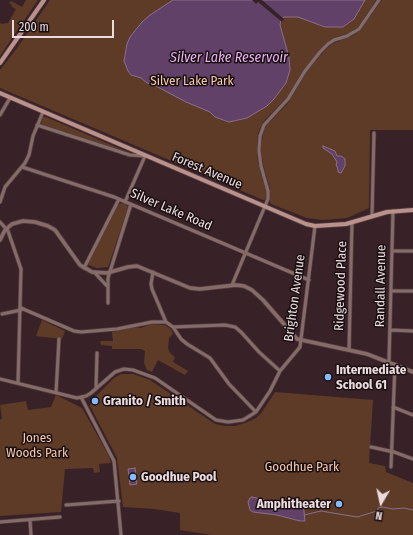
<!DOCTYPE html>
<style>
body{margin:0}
#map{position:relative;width:413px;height:535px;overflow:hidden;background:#392227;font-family:"Fira Sans Condensed",sans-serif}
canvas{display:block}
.north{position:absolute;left:361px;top:483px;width:40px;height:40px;-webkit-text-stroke:3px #190f11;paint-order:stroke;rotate:189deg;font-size:11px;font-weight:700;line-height:16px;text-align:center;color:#ebdbde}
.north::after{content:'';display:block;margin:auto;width:14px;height:18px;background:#ebdbde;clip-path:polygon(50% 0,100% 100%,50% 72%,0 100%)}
.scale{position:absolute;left:12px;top:20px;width:102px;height:18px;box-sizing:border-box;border:2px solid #ebdbde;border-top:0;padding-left:5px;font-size:12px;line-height:14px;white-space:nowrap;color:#ebdbde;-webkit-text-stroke:3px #190f11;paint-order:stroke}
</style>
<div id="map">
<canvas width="413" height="535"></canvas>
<div class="north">N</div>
<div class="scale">200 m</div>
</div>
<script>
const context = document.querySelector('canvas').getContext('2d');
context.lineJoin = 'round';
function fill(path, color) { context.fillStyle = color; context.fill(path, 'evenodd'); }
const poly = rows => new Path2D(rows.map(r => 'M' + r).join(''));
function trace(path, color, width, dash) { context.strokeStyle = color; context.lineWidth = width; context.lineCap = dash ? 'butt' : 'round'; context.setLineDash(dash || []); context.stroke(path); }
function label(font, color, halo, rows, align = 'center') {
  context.font = font + ' "Fira Sans Condensed",sans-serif'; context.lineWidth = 3; context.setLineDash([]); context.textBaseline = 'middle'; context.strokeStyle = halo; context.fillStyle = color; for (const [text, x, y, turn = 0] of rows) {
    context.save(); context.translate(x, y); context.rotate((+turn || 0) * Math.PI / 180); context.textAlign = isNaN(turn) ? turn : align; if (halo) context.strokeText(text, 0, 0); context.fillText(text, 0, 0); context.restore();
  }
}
fill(poly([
 [26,0,38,0,0,56,0,23,2,24,8,23,16,9,12,7,12,5,9,3,11,1,22,7],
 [50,0,376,0,358,27,351,32,334,38,323,47,303,71,287,97,263,122,258,133,257,145,258,162,266,191,266,198,265,200,263,200,0,88,0,70,17,48],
 [382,0,413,0,413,130,370,130,369,208,367,209,347,218,323,220,307,218,271,204,270,202,270,189,263,164,261,151,263,132,267,125,289,102,306,72,326,49,332,44,354,35,361,29],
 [43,117,46,117,130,153,42,125,41,124],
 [121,203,127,204,128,208,108,267,97,268,89,265,87,263,114,211,118,205],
 [42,320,65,331,62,339,36,336],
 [151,324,165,325,171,329,173,334,169,338,168,348,170,353,175,357,173,362,188,371,185,375,158,360,152,372,147,370,144,363,145,351,141,349,112,349,112,346,101,345,100,341,113,341,112,332,135,327,141,328],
 [121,374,133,374,150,380,215,424,225,426,235,426,245,423,256,418,262,412,275,392,373,400,369,463,385,466,386,472,413,483,413,535,212,535,180,530,180,513,155,509,123,507,117,458,90,406,91,401,114,378],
 [56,395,82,408,109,456,111,463,99,464,100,472,94,473,93,468,65,469,61,512,0,516,0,420,2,418,0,405,26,401,28,410,51,407]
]), '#5d3b27');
const water = poly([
 [173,0,365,0,354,19,343,27,325,27,298,17,284,17,281,19,280,25,289,57,290,70,286,83,274,99,267,106,247,118,229,122,215,117,210,112,186,102,152,84,147,83,141,78,131,75,128,71,124,61,127,44,130,37,142,22,150,15,173,0],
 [323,146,335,151,337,156,341,156,345,159,345,166,341,173,338,172,338,169,336,165,337,162,332,154,323,148,323,146],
 [135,468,137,484,130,485,128,469,135,468],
 [252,497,275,502,301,500,303,502,305,521,300,521,277,515,253,512,250,510,248,502,250,498,252,497]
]);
fill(water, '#624168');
trace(water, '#8b6f8b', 1);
fill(poly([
 [252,0,262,0,284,19,282,22,258,2,256,4]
]), '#392227');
trace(poly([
 [304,515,321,511,357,517,377,511,378,508,382,507,393,509,404,508,413,510]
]), '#8b6f8b', 1);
const minor = poly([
 [0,115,10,98],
 [37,125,130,155,145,156,125,202],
 [22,167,114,197,309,280],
 [0,202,5,187,25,163,29,155,33,136,43,112],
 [372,216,374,133],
 [0,222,8,231,21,269,18,383],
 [392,251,413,251],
 [84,268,119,199],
 [94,272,107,286],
 [153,272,151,284,152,289,166,322,173,327,181,339,187,344,210,358,229,384,256,412],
 [232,285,268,199,268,191,261,166,259,151,260,136,264,125,288,99,305,71,320,52,328,44,334,40,347,36,359,29,379,0],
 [392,291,413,291],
 [108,303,108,278,131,204],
 [21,308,74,331,81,332,117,329,152,322,166,322],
 [2,314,21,310],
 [173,327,225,325,235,327,241,332,259,352,280,371],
 [390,330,413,331],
 [349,350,352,223],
 [389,361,393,211],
 [0,379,77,398,86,396,91,393,115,372,124,369,133,370,155,378,216,420,228,422,243,420,256,412,270,391,280,371,300,347,315,226],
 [96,389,97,353],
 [56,393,59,339],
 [81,397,114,461,121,535],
 [393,407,413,415],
 [371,447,394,452,413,459],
 [391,467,395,364],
 [66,505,119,501],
 [30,520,31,535],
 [0,522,60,517]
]);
const tertiary = poly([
 [0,240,5,230,12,224,23,221,35,222,48,226,55,230,80,265,92,272,107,273,128,267,137,266,190,288,200,289,236,285,244,286,252,290,263,300,297,339,367,354,413,372]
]);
const secondary = poly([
 [0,63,44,0],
 [0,93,306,224,315,226,346,224,387,212,413,210]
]);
trace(minor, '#554044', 4.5);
trace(tertiary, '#554044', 5);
trace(secondary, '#554044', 5.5);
trace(minor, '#866c68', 3);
trace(tertiary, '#866c68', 3.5);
trace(secondary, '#bb918b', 4);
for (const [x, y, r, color] of [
 [328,377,4,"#85bbfb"],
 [95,401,4,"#85bbfb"],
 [133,477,4,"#85bbfb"],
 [339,504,4,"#85bbfb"]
]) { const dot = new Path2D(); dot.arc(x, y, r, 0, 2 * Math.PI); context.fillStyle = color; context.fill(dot); trace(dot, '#190f11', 1.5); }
label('13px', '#f6c8ad', '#190f11', [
 ["Silver Lake Park",192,81],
 ["Jones",37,438],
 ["Woods Park",37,453],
 ["Goodhue Park",302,467]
]);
label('13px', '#ebdbde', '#190f11', [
 ["Forest Avenue",207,171,23],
 ["Silver Lake Road",171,210,23],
 ["Ridgewood Place",341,286,-88],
 ["Randall Avenue",381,286,-89],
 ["Brighton Avenue",295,298,-82]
]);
label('bold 13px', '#ebdbde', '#190f11', [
 ["Intermediate",336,370],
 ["School 61",336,385],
 ["Granito / Smith",103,401],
 ["Goodhue Pool",141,477],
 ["Amphitheater",331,504,"right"]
], 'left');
label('italic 14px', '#e9b3f4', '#190f11', [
 ["Silver Lake Reservoir",229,58]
]);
</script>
